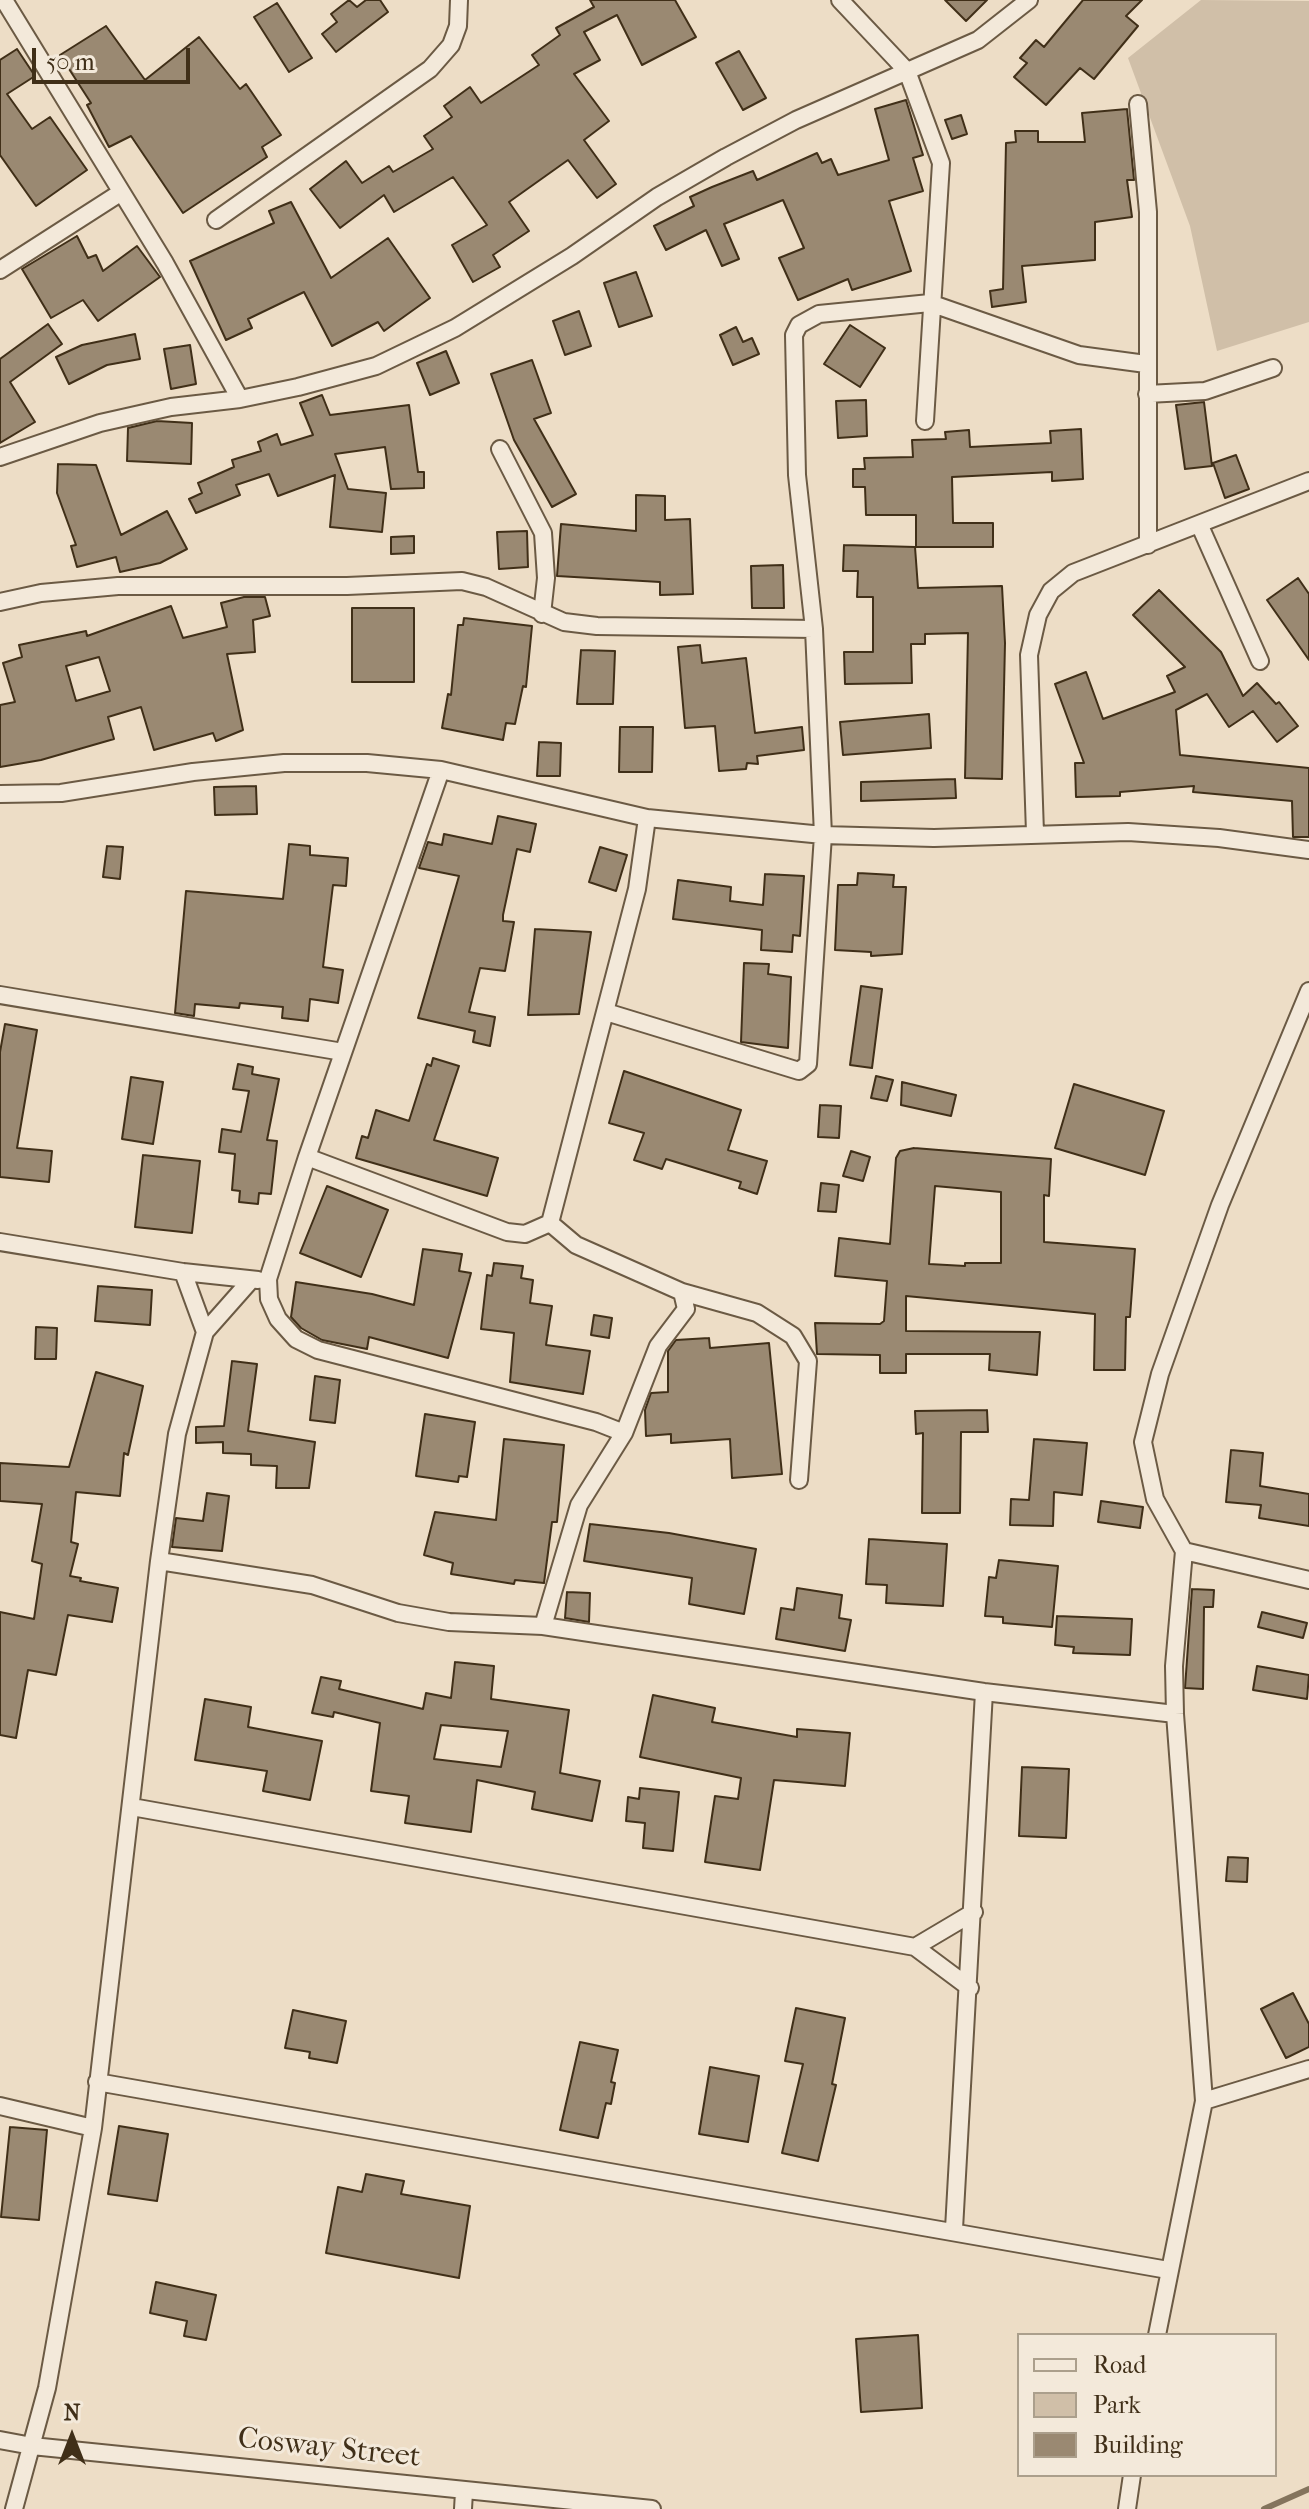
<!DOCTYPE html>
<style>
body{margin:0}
#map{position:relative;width:1309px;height:2509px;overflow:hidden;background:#edddc6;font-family:"IM FELL French Canon",serif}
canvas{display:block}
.legend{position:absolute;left:1017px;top:2333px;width:260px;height:144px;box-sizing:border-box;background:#f3e9da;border:2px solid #ab9f8c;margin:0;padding:10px 14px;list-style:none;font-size:24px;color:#402f18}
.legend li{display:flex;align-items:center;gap:16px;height:40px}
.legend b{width:40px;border:2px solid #ab9f8c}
.north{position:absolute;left:32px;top:2397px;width:80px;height:80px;-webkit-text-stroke:6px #f3e9da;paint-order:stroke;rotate:0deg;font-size:22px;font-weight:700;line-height:32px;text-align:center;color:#402f18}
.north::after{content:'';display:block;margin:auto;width:28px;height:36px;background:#402f18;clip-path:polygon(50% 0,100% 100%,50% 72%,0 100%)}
.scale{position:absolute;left:32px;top:48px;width:158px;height:36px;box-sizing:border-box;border:4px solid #402f18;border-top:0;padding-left:10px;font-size:24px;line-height:28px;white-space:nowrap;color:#402f18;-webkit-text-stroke:6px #f3e9da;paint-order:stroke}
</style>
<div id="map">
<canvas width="1309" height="2509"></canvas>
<ul class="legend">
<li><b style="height:10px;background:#f3e9da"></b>Road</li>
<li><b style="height:22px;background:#d0bfa8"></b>Park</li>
<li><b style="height:22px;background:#9a8972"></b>Building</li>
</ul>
<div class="north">N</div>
<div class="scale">50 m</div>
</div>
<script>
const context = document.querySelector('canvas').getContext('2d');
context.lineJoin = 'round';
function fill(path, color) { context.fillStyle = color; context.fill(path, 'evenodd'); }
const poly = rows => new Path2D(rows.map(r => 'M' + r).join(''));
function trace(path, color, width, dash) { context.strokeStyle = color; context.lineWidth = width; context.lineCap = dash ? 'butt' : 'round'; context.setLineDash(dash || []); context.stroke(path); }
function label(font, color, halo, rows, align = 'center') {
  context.font = font + ' "IM FELL French Canon",serif'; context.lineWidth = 6; context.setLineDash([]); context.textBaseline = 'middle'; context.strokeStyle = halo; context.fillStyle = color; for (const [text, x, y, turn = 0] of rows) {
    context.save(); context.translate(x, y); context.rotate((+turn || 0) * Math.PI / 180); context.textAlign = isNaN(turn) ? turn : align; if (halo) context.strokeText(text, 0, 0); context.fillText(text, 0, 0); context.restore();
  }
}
fill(poly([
 [1201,0,1309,1,1309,322,1217,351,1190,226,1128,58]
]), '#d0bfa8');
trace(poly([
 [1264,2509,1309,2489]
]), '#84745d', 6);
const building = poly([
 [349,0,357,7,366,0,380,0,388,12,336,52,322,34,337,22,331,14,349,0],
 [590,0,675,0,696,37,642,65,617,15,584,32,600,60,574,74,609,121,584,140,616,184,597,198,568,160,509,202,529,231,493,255,500,267,473,282,452,245,487,225,453,177,394,212,384,195,340,228,310,189,346,161,362,183,389,166,393,172,433,149,424,136,452,117,444,106,470,87,481,103,539,65,532,55,560,35,556,28,594,7,590,0],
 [945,0,987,0,966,21,945,0],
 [1083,0,1142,0,1126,16,1138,26,1094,79,1080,68,1046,105,1014,77,1027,63,1020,58,1036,40,1044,47,1083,0],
 [277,3,312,58,289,72,254,17,277,3],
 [106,26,145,80,199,37,240,89,246,84,281,135,262,147,267,157,183,213,131,136,109,147,87,105,91,103,60,55,106,26],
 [17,49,35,76,7,94,32,129,50,117,87,170,36,206,0,155,0,60,17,49],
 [739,51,766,98,743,110,716,63,739,51],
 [906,100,923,155,913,158,923,191,889,201,911,271,852,290,848,279,798,300,779,258,804,248,783,200,724,224,739,259,722,266,706,230,666,250,654,226,694,206,690,197,712,187,753,171,757,180,817,153,822,163,831,159,838,175,889,160,875,109,906,100],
 [1127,109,1134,180,1127,180,1132,217,1095,222,1095,260,1022,266,1026,302,992,307,990,291,1003,289,1006,143,1016,142,1015,131,1038,131,1038,142,1085,142,1082,113,1127,109],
 [961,115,967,134,952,139,945,120,961,115],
 [291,202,331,278,388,238,430,298,384,331,378,322,332,346,304,292,248,319,252,328,226,340,190,261,274,223,269,211,291,202],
 [77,236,88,258,96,255,103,271,137,246,160,277,98,321,83,300,51,318,22,269,77,236],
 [636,272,652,316,619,327,604,283,636,272],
 [579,311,591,346,565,355,553,321,579,311],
 [48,324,62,344,10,382,35,422,0,443,0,359,48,324],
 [850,325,885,348,860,387,824,364,850,325],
 [736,327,743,342,752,338,759,354,733,365,720,335,736,327],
 [135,334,140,359,107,365,69,384,56,357,82,345,135,334],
 [190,345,196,384,171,389,164,349,190,345],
 [446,351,459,383,430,395,417,363,446,351],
 [532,360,551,413,534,419,576,494,552,507,514,440,491,374,532,360],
 [322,395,330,415,409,405,418,472,424,472,424,488,391,489,385,447,335,454,348,489,386,493,382,532,330,527,335,475,278,496,269,474,236,485,240,495,196,513,189,499,202,493,198,483,234,467,232,460,261,451,258,442,277,434,281,445,313,435,300,403,322,395],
 [866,400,867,436,838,438,836,401,866,400],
 [1204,402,1212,466,1185,469,1176,405,1204,402],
 [157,421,192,423,191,464,127,461,128,428,157,421],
 [1081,429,1083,479,1052,481,1052,472,952,477,953,523,993,523,993,547,916,547,916,515,866,515,865,487,853,487,853,469,865,469,864,458,913,457,912,440,946,439,945,432,969,430,970,447,1051,443,1050,431,1081,429],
 [1236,455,1249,489,1225,498,1213,463,1236,455],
 [58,464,96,465,121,535,167,511,187,549,160,563,120,572,116,557,77,567,71,546,76,545,57,493,58,464],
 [636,495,665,496,665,520,690,519,693,594,660,595,660,582,557,576,561,524,636,531,636,495],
 [527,531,528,567,499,569,497,532,527,531],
 [414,536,414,553,391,554,391,537,414,536],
 [844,545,915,547,918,588,1002,586,1005,643,1002,779,965,778,968,633,925,634,925,644,911,644,912,683,845,684,844,652,873,652,873,597,857,597,858,571,843,571,844,545],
 [783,565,784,608,752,608,751,566,783,565],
 [1298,578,1309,594,1309,660,1267,600,1298,578],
 [1159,590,1221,652,1243,696,1257,683,1276,704,1279,702,1298,726,1277,742,1253,711,1229,727,1207,694,1176,710,1180,755,1309,768,1309,837,1293,837,1292,801,1193,792,1194,786,1120,792,1120,796,1076,797,1075,763,1084,763,1055,684,1086,672,1103,719,1175,692,1167,676,1185,667,1133,615,1159,590],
 [244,597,265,597,270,616,253,620,255,652,227,654,243,730,216,741,213,733,154,750,141,707,108,717,114,739,41,760,0,767,0,705,15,702,3,663,22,657,19,645,86,631,87,636,171,606,183,638,227,627,221,603,244,597],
 [99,657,110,691,76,701,66,666,99,657],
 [352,608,414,608,414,682,352,682,352,608],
 [464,618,532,626,526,687,523,686,515,724,506,723,503,740,442,728,448,694,451,695,458,625,463,625,464,618],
 [700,645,702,663,746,658,755,733,802,727,804,750,757,756,758,764,747,763,746,769,719,771,715,726,685,728,678,647,700,645],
 [581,650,615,651,613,704,577,704,581,650],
 [929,714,931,748,843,755,840,722,929,714],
 [620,727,653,727,652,772,619,772,620,727],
 [539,742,561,743,560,776,537,776,539,742],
 [955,779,956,798,861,801,861,782,955,779],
 [256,786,257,814,215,815,214,787,256,786],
 [498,816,536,824,530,852,517,849,503,915,503,921,514,922,505,971,480,968,469,1012,495,1017,490,1046,473,1042,475,1031,418,1018,459,876,419,868,428,842,442,845,444,834,492,844,498,816],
 [289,844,310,846,310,855,348,858,346,886,333,885,323,967,343,970,338,1003,310,999,308,1021,282,1018,283,1007,240,1003,239,1008,195,1004,194,1016,175,1013,186,891,283,899,289,844],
 [107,846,123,847,120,879,103,877,107,846],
 [600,847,627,855,616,891,589,882,600,847],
 [858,873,894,875,893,887,906,887,902,954,871,956,871,952,835,950,838,885,857,885,858,873],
 [765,874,804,876,800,936,793,935,792,952,761,950,762,930,673,919,678,880,731,887,730,901,763,905,765,874],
 [535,929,591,932,579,1014,528,1015,535,929],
 [744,963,769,964,768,974,791,977,788,1048,741,1042,744,963],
 [861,986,882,989,872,1068,850,1065,861,986],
 [5,1024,37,1030,17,1148,52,1151,49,1182,0,1177,0,1052,5,1024],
 [433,1058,459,1066,434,1140,498,1158,487,1196,356,1158,362,1136,368,1138,376,1110,409,1121,427,1064,431,1066,433,1058],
 [238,1064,253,1067,252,1074,279,1079,267,1140,277,1141,271,1194,259,1193,258,1204,239,1202,240,1191,232,1190,235,1154,219,1152,222,1129,241,1132,249,1091,233,1089,238,1064],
 [624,1071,741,1110,728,1150,767,1161,757,1194,739,1188,741,1182,666,1159,662,1169,634,1160,644,1133,609,1123,624,1071],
 [876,1076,893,1080,887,1101,871,1098,876,1076],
 [131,1077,163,1082,153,1144,122,1139,131,1077],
 [902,1082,956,1095,951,1116,901,1105,902,1082],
 [1074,1084,1164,1111,1145,1175,1055,1148,1074,1084],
 [820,1105,841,1106,839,1138,818,1137,820,1105],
 [914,1148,1051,1159,1049,1196,1044,1195,1044,1242,1135,1249,1130,1317,1126,1317,1125,1370,1094,1370,1095,1314,906,1296,906,1331,1040,1332,1037,1375,989,1370,990,1354,906,1354,906,1373,880,1373,880,1355,817,1354,815,1323,880,1324,884,1321,887,1281,835,1276,839,1238,890,1244,896,1158,900,1151,914,1148],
 [935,1186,1001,1192,1001,1263,965,1263,965,1266,929,1264,935,1186],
 [851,1151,870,1157,863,1181,843,1176,851,1151],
 [143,1155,200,1161,192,1233,135,1227,143,1155],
 [821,1183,839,1185,836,1212,818,1211,821,1183],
 [327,1186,388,1210,361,1277,300,1253,327,1186],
 [423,1249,462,1254,459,1271,471,1273,448,1358,369,1337,367,1349,322,1340,301,1328,291,1317,296,1282,372,1294,414,1305,423,1249],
 [494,1263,523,1266,521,1278,533,1280,530,1303,552,1306,546,1345,590,1351,583,1394,510,1382,514,1333,481,1329,487,1275,492,1276,494,1263],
 [98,1286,152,1290,150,1325,95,1321,98,1286],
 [594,1315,612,1318,609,1338,591,1335,594,1315],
 [36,1327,57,1328,56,1359,35,1359,36,1327],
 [709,1338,710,1348,769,1343,782,1474,732,1478,730,1439,671,1443,671,1434,646,1436,645,1410,651,1393,668,1392,668,1351,676,1340,709,1338],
 [232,1361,257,1364,248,1431,315,1442,309,1488,276,1488,277,1466,251,1465,251,1454,223,1453,223,1442,196,1443,196,1427,224,1426,232,1361],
 [96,1372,143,1386,128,1455,124,1453,120,1496,76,1492,71,1542,78,1544,70,1576,81,1578,80,1581,118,1588,112,1622,68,1615,56,1675,28,1670,16,1738,0,1735,0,1612,34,1619,42,1564,32,1561,42,1504,0,1501,0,1463,69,1467,96,1372],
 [315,1376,340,1380,335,1423,310,1420,315,1376],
 [987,1410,988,1432,961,1432,960,1513,922,1513,923,1433,916,1434,915,1411,987,1410],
 [425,1414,475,1422,467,1477,459,1476,458,1482,416,1476,425,1414],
 [504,1439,564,1445,557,1522,552,1522,544,1583,515,1580,514,1584,451,1574,453,1563,424,1555,435,1512,496,1520,504,1439],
 [1034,1439,1087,1443,1082,1495,1054,1492,1053,1526,1010,1525,1011,1499,1029,1500,1034,1439],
 [1231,1450,1263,1453,1260,1486,1309,1494,1309,1526,1259,1518,1261,1505,1226,1502,1231,1450],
 [207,1493,229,1496,222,1551,172,1547,176,1518,203,1521,207,1493],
 [1101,1501,1143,1507,1140,1528,1098,1522,1101,1501],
 [590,1524,669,1533,756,1549,744,1614,689,1604,692,1578,584,1561,590,1524],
 [869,1539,947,1544,943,1606,886,1603,887,1585,866,1584,869,1539],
 [999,1560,1058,1566,1052,1627,1003,1623,1003,1617,985,1616,989,1577,996,1578,999,1560],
 [797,1588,842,1595,839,1618,851,1620,845,1651,776,1639,781,1608,794,1610,797,1588],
 [1192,1589,1214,1590,1213,1607,1204,1607,1203,1689,1185,1688,1192,1589],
 [567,1592,590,1593,589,1622,565,1618,567,1592],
 [1262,1612,1307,1623,1303,1638,1258,1627,1262,1612],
 [1057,1616,1132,1619,1130,1655,1073,1653,1074,1647,1055,1645,1057,1616],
 [455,1662,494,1666,491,1699,569,1710,560,1773,600,1781,592,1821,532,1809,535,1792,477,1780,471,1832,405,1823,409,1796,371,1791,380,1723,334,1712,333,1717,312,1713,321,1677,341,1681,339,1689,423,1709,426,1693,451,1698,455,1662],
 [441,1725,508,1731,501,1767,434,1759,441,1725],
 [1257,1666,1309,1675,1307,1699,1253,1690,1257,1666],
 [653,1695,715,1708,712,1722,797,1737,797,1729,850,1733,845,1786,774,1780,760,1870,705,1862,715,1796,738,1799,741,1778,640,1757,653,1695],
 [205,1699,251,1707,248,1727,322,1741,310,1800,263,1791,267,1771,195,1760,205,1699],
 [1022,1767,1069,1769,1066,1838,1019,1836,1022,1767],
 [640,1788,679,1792,673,1851,643,1848,645,1823,626,1821,628,1797,639,1799,640,1788],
 [1228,1857,1248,1858,1247,1882,1226,1881,1228,1857],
 [1293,1993,1309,2024,1309,2047,1286,2058,1261,2009,1293,1993],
 [796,2008,845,2018,832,2084,836,2085,818,2161,782,2153,803,2064,785,2061,796,2008],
 [293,2010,346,2021,337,2063,309,2058,310,2052,285,2048,293,2010],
 [580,2042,618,2050,611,2082,615,2083,611,2104,606,2103,598,2138,560,2130,580,2042],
 [710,2067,759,2076,748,2142,699,2134,710,2067],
 [119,2126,168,2134,157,2201,108,2194,119,2126],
 [10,2127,47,2130,39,2220,1,2217,10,2127],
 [366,2174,404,2181,401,2194,470,2206,459,2278,326,2253,338,2187,362,2192,366,2174],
 [156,2282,216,2295,206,2340,184,2336,187,2321,150,2313,156,2282],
 [918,2335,922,2408,861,2412,856,2339,918,2335]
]);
fill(building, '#9a8972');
trace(building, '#402f18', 2);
const street = poly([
 [4,0,165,263,240,399],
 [840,0,907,71,941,163,925,421],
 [1138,104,1148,212,1148,545],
 [216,220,430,69,451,45,458,26,459,0],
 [0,270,120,193],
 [1147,394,1205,391,1273,368],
 [500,449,543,533,546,578,542,614],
 [0,457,100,423,171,407,240,399,298,387,376,366,455,328,572,256,657,197,726,157,796,120,978,40,1029,0],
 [1200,526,1260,661],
 [0,602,41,593,118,586,347,586,462,581,486,587,564,622,597,626,814,629],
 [441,770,307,1157,268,1279,269,1299,278,1319,296,1339,318,1350,596,1422,624,1433,579,1505,543,1626],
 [0,794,61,793,193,772,284,763,367,763,441,770,647,818,823,835,934,838,1128,832,1219,838,1309,850],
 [1035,833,1029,655,1038,615,1051,591,1073,573,1309,481],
 [0,995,343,1052],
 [606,1012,799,1071,808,1064,823,835,814,629,797,475,794,335,799,325,819,314,930,303,1079,355,1146,364],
 [307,1157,507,1232,525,1234,550,1223,637,889,647,818],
 [550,1223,576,1245,682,1292,686,1309,658,1346,624,1433],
 [0,1242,183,1272,258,1280],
 [183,1272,205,1332],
 [682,1292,757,1313,793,1336,808,1361,799,1480],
 [1184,1551,1309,1580],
 [159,1561,312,1585,398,1613,449,1622,543,1626,984,1692,1175,1714],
 [132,1807,915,1947,974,1912],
 [915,1947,970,1988],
 [97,2082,1168,2270],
 [1204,2101,1309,2069],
 [0,2106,93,2128],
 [954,2229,984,1692],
 [1157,2335,1204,2101,1175,1714,1174,1666,1184,1551,1155,1499,1143,1442,1160,1374,1220,1205,1309,991],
 [0,2440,32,2446,652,2509],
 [14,2509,47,2388,93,2128,159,1561,177,1434,205,1332,251,1280],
 [463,2509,464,2492],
 [1127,2509,1132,2475]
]);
trace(street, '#6b5a44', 20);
trace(street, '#f3e9da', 16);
label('30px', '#402f18', '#f3e9da', [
 ["Cosway Street",329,2449,6]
]);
</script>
